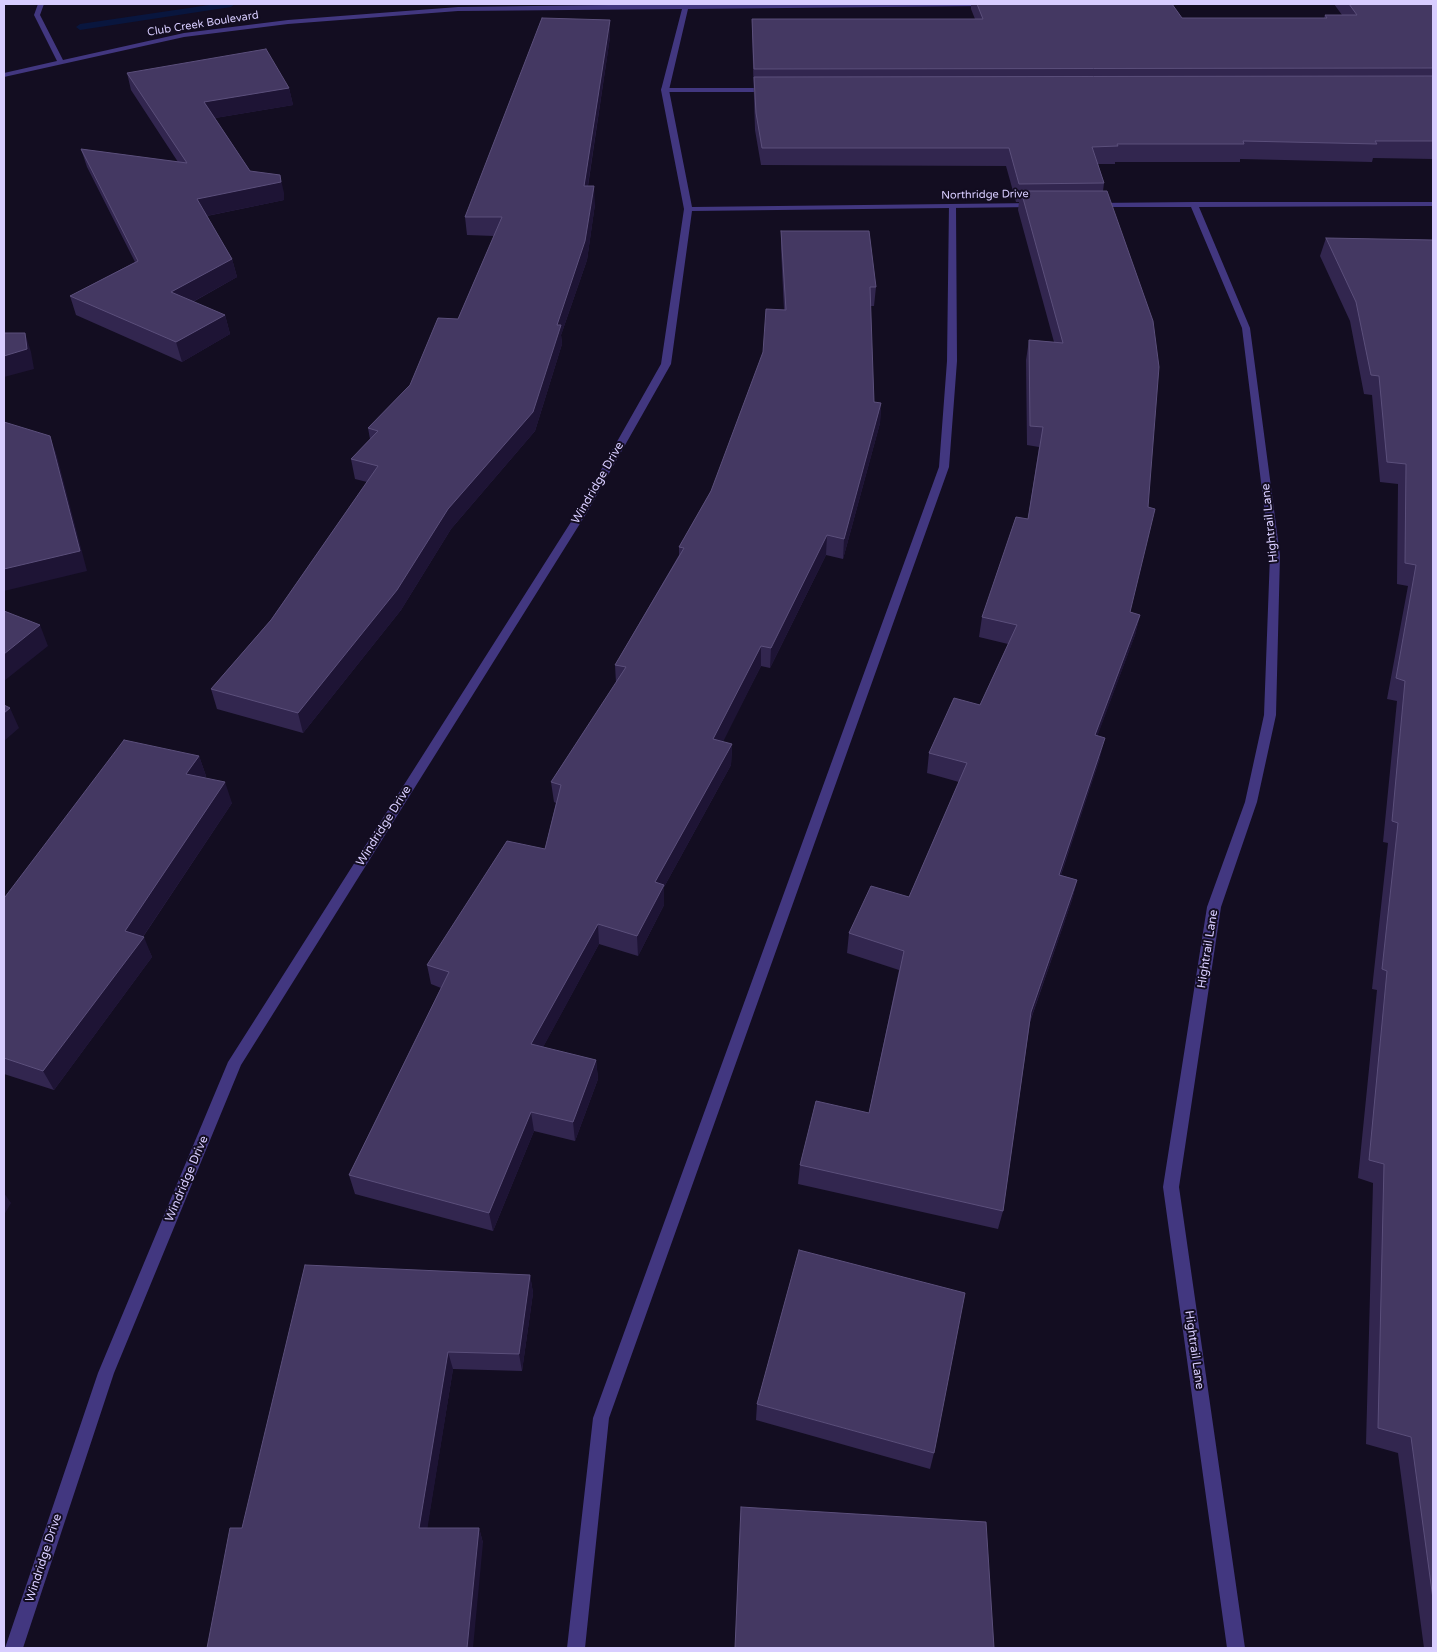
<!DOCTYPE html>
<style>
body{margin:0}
#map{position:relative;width:1437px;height:1652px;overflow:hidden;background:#130d21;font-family:"Varela Round",sans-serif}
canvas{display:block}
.frame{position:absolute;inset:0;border:5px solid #d8cdff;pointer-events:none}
</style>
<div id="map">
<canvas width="1437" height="1652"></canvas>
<div class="frame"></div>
</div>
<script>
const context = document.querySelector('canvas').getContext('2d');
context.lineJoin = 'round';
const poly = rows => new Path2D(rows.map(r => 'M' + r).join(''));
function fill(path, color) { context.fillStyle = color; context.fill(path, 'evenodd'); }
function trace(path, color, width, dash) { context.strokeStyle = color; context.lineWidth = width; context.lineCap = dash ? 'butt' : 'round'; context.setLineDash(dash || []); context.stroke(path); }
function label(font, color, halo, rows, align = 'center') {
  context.font = font + ' "Varela Round",sans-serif'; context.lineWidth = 4; context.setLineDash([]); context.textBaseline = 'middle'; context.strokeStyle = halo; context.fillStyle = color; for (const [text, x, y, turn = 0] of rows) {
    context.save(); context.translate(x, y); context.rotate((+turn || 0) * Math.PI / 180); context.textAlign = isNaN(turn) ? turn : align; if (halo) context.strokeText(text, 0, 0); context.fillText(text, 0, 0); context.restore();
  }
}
fill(poly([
 [216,4,235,4,231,7,80,30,76,27,80,24,216,4]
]), '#09163e');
fill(poly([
 [662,88,771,88,775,90,771,92,665,92,661,90,662,88],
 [949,204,956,206,957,361,949,467,609,1418,585,1648,567,1648,593,1418,939,467,947,361,949,204]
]), '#423780');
fill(poly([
 [38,4,44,4,40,15,63,60,184,33,288,20,458,7,683,4,990,4,987,6,688,9,669,90,692,207,1035,203,1039,205,1035,207,692,211,671,364,586,514,241,1065,114,1373,23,1648,5,1648,98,1373,228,1062,576,514,661,364,684,209,661,90,682,9,458,11,288,24,184,37,4,77,4,73,57,61,34,15,38,4],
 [1433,202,1433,206,1199,207,1250,328,1280,555,1276,715,1257,802,1221,907,1179,1187,1245,1648,1227,1648,1163,1187,1207,907,1245,802,1264,715,1270,555,1242,328,1191,207,1095,207,1091,205,1095,203,1194,202,1433,202]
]), '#423780');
fill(poly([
 [971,4,1172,4,1182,18,1324,18,1325,15,1342,15,1334,4,1433,4,1433,159,1373,158,1372,162,1240,159,1240,162,1115,162,1115,164,1098,164,1104,183,1103,191,1130,612,1140,615,1135,635,1097,736,1100,758,1061,875,1077,880,1072,900,1030,1022,1003,1211,998,1229,798,1184,800,1165,869,1113,899,970,847,953,849,933,909,897,959,782,927,773,929,753,980,705,1008,644,979,637,982,617,1028,519,1039,447,1027,445,1026,360,1029,340,1054,342,1018,210,1019,202,1016,202,1006,166,761,165,755,130,752,35,752,19,975,19,971,9],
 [610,37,588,186,595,204,587,260,561,335,562,344,535,431,451,529,401,610,303,733,217,709,211,689,271,620,367,482,355,479,351,459,370,439,368,428,410,385,458,319,494,236,467,235,465,217],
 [127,73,289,88,293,105,215,118,250,171,284,193,284,200,207,216,232,259,237,277,193,302,225,315,230,334,182,362,76,315,70,296,135,262,87,167,81,149,178,162,131,90],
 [781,231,876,287,874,306,870,306,874,402,881,403,880,423,843,559,826,555,770,668,761,666,722,742,732,744,731,765,664,887,664,905,638,956,599,944,543,1047,596,1060,598,1079,575,1141,534,1131,493,1231,355,1194,349,1175,441,988,431,984,427,965,545,849,556,803,554,802,551,782,616,683,615,665,679,555,679,547,711,491,784,310,781,249],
 [1326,238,1433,240,1433,1648,1424,1648,1398,1453,1366,1444,1373,1183,1358,1178,1377,990,1372,989,1388,843,1383,842,1397,701,1387,699,1408,586,1397,584,1398,484,1380,482,1372,395,1364,394,1350,321,1320,256],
 [199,756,206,776,205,778,232,803,143,937,152,957,54,1090,4,1074,4,896,5,897],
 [530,1275,533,1293,522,1371,453,1369,427,1528,479,1528,483,1543,242,1528],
 [757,1404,934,1453,930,1469,756,1420]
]), '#32264f');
fill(poly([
 [610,20,610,37,585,204,584,186],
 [289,88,293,105,209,119,204,102],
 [280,175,284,193,284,200,201,217,197,199],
 [594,186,595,204,587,260,561,335,562,344,535,431,451,529,401,610,303,733,298,713,557,325],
 [232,259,237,277,176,311,171,292],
 [225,315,230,334,182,362,176,342],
 [25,333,31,352,34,369,4,377,4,356],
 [881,403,880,423,843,559,844,539],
 [50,436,57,456,87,571,4,591,4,569],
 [827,535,826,555,770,668,771,648],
 [1140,615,1135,635,1090,756,1095,735],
 [40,625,48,646,4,681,4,654],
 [761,646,761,666,714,760,713,739],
 [10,708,19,728,4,741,4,713],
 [1105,738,1100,758,1054,895,1059,875],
 [732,744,731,765,664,887,664,905,638,956,637,936,655,882],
 [199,756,206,776,193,794,186,774],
 [225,782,232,803,134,950,144,937,152,957,54,1090,43,1071,125,931],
 [1077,880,1072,900,1026,1032,1031,1012],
 [598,924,599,944,534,1064,531,1044],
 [596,1060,598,1079,575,1141,573,1122],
 [531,1112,534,1131,493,1231,489,1213],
 [4,1193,11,1203,4,1215],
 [530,1275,533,1293,522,1371,519,1354],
 [448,1352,453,1369,425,1543,419,1528],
 [479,1528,483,1543,473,1648,467,1648]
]), '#1e1435');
const building = poly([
 [977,4,1172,4,1182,18,1327,18,1325,15,1357,15,1349,4,1433,4,1433,68,754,69,752,19,983,19,977,4],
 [542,18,610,20,584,186,594,186,585,241,557,325,561,325,533,412,448,509,397,590,298,713,211,689,271,620,378,466,351,459,378,431,368,428,410,385,438,318,458,319,502,217,465,217,542,18],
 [266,49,289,88,204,102,250,171,280,175,281,182,197,199,232,259,171,292,225,315,176,342,70,296,138,261,81,149,187,163,127,73,266,49],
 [1433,76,1433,141,1375,141,1377,144,1243,141,1244,144,1117,144,1118,146,1092,147,1104,183,1019,184,1009,148,762,148,756,113,754,77,1433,76],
 [1021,191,1107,191,1153,321,1159,367,1148,507,1155,509,1130,612,1140,615,1095,735,1105,738,1059,875,1077,880,1031,1012,1003,1211,800,1165,816,1101,869,1113,904,951,849,933,871,886,909,897,967,763,929,753,954,698,980,705,1017,625,982,617,1016,517,1028,519,1043,427,1030,426,1029,340,1063,343,1021,191],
 [781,231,869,231,876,287,870,287,874,402,881,403,844,539,827,535,771,648,761,646,713,739,732,744,655,882,664,885,637,936,598,924,531,1044,596,1060,573,1122,531,1112,489,1213,349,1175,449,972,427,965,507,841,545,849,561,785,551,782,626,667,615,665,684,548,679,547,711,491,763,352,766,309,786,310,781,231],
 [1326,238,1433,240,1433,1599,1411,1437,1378,1428,1384,1164,1369,1160,1387,971,1382,969,1398,823,1392,821,1405,681,1396,678,1416,565,1405,563,1406,464,1387,462,1379,376,1371,375,1356,302,1326,238],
 [4,333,25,333,27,349,4,356,4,333],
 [4,422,50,436,80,551,4,569,4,422],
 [4,611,40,625,4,654,4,611],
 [4,705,10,708,4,713,4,705],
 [124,740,199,756,186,774,225,782,125,931,144,937,43,1071,4,1058,4,896,5,897,124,740],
 [799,1250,965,1293,934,1453,757,1404,799,1250],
 [305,1265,530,1275,519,1354,448,1352,419,1528,479,1528,467,1648,207,1648,230,1528,242,1528,305,1265],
 [741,1507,986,1522,994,1648,735,1648,741,1507]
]);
fill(building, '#443862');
trace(building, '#5b4f7b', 1);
label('11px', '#d8cdff', '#130d21', [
 ["Club Creek Boulevard",203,24,-9],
 ["Northridge Drive",985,195,-1]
]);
label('12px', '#d8cdff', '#130d21', [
 ["Windridge Drive",598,483,-60],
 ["Hightrail Lane",1270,523,-96],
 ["Windridge Drive",384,826,-58],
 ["Hightrail Lane",1208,949,-81],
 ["Windridge Drive",187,1179,-67],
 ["Hightrail Lane",1194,1350,82],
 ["Windridge Drive",44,1558,-72]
]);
</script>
